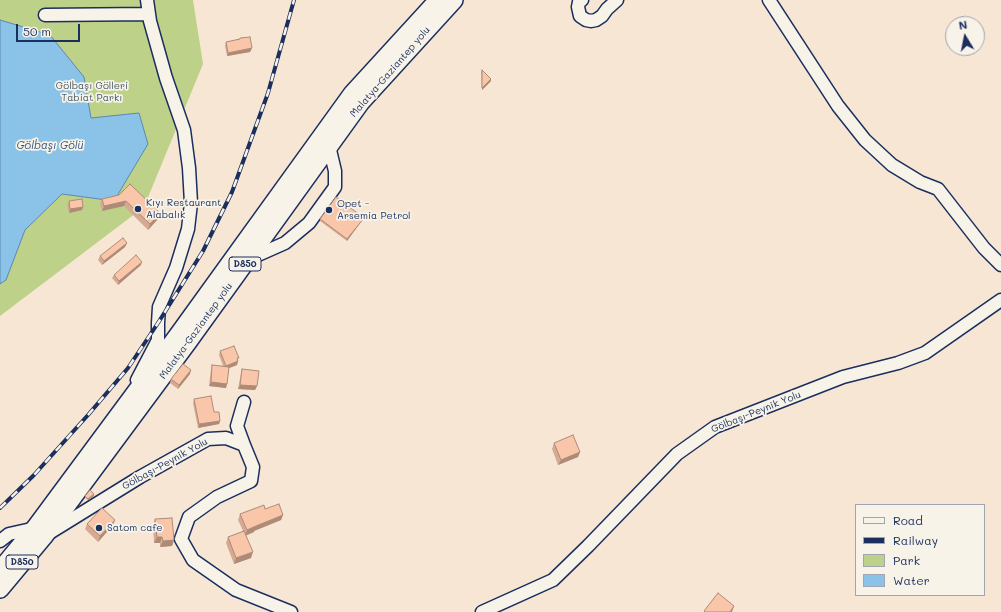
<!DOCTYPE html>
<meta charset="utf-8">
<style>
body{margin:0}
#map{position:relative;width:1001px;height:612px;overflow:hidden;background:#f8e6d5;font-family:Mali,sans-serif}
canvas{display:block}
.legend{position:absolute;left:855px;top:504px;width:130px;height:92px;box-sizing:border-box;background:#f7f3e8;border:1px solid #9fa5b1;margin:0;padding:5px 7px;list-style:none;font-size:12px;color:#1b2f5e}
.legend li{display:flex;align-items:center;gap:8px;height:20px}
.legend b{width:20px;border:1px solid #9fa5b1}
.north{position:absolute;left:945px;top:16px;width:40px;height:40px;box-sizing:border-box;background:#f7f3e8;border:1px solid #9fa5b1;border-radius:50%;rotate:350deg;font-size:11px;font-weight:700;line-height:16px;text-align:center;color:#1b2f5e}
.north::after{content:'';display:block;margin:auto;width:14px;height:18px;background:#1b2f5e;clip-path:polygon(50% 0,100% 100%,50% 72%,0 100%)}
.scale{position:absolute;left:16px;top:24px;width:64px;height:18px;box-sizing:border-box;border:2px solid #1b2f5e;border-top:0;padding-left:5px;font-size:12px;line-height:14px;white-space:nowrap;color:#1b2f5e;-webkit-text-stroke:3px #f7f3e8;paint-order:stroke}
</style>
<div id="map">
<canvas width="1001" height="612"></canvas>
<ul class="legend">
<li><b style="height:5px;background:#f7f3e8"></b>Road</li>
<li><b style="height:5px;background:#1b2f5e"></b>Railway</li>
<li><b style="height:11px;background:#bdd288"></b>Park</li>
<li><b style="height:11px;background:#8ac2e8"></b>Water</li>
</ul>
<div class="north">N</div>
<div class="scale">50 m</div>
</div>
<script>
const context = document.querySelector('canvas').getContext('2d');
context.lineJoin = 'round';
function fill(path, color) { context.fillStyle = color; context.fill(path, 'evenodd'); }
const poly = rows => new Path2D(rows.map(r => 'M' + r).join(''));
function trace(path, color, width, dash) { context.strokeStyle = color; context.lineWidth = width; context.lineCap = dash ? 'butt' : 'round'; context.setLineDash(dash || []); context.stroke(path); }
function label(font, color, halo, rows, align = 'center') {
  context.font = font + ' Mali,sans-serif'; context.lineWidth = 3.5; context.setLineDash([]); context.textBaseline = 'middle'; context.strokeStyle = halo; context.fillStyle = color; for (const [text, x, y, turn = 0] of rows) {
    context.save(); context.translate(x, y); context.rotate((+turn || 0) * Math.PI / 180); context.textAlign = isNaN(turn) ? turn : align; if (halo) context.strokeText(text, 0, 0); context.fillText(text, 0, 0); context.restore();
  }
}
fill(poly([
 [0,0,193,0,203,64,144,207,0,316]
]), '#bdd288');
const water = poly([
 [0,20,50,35,84,77,91,118,139,113,148,144,114,201,62,194,25,230,6,280,0,284,0,20]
]);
fill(water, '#8ac2e8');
trace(water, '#5e87b1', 1);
const minor = poly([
 [582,0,579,2,578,7,580,16,586,20,591,21,596,20,602,16,607,9,617,0],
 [769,0,838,106,865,140,892,165,920,182,938,189,984,248,1001,265],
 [45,15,149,14],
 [249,259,285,243,309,223,335,187,335,171,329,146],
 [137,380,158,340,158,323,159,307,176,268,188,229,191,203,189,168,184,130,166,78,150,21,147,0],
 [244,445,237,426,244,402],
 [51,532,140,477,208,439,226,438,244,445,253,467,251,481,217,497,189,517,181,539,193,560,236,590,291,612],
 [0,541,9,534,36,528],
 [482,612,553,580,588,546,677,454,715,427,843,377,898,363,925,353,1001,300]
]);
const highway = poly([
 [0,570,35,528,178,335,352,94,438,0],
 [0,589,45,535,188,342,361,102,454,0]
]);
trace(minor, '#1b2f5e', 15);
trace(highway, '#1b2f5e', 20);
trace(minor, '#f7f3e8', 12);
trace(highway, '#f7f3e8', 17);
const rail = poly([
 [0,508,34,475,88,415,128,368,158,323,203,251,232,192,268,93,294,0]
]);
trace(rail, '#1b2f5e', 4);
trace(rail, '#f7f3e8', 2.5, [8]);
fill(poly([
 [240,38,252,48,250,52,227,56,225,46,226,42,240,39],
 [482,70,491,81,482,90,481,72],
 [119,195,160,213,158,219,148,230,124,206,102,211,100,204,102,199],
 [69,201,83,207,82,210,69,213,67,205],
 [364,218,363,219,347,241,320,221,320,219],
 [127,243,125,247,102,265,98,260,100,256],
 [141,265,118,285,112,278,114,275],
 [220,351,238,360,238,361,237,365,229,368,226,388,209,386,211,369,212,365,223,366,219,355],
 [242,369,257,386,255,390,238,389,241,373],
 [190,374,178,389,170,383,171,379],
 [194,399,214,412,220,421,219,424,198,428,193,403],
 [554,443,580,452,578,457,558,465,552,449],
 [94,494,94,496,88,500,85,498,85,496],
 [265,509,283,515,281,520,254,531,254,532,246,535,251,558,234,564,226,543,228,537,243,531,238,520,240,514],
 [155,519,174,540,172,546,160,547,160,543,154,543,153,524],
 [87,524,113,525,98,542,85,529]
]), '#d6aa92');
fill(poly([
 [252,48,250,52,227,56,228,53],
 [491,79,491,81,482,90,482,88],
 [126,201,124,206,102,211,104,206],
 [83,207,82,210,69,213,70,209],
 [160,213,158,219,148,230,150,224],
 [364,218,363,219,347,241,347,239],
 [127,243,125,247,102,265,104,261],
 [142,262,141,265,118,285,119,281],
 [238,361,237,365,224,370,226,366],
 [191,370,190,374,178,389,179,385],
 [211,382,227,384,226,388,209,386],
 [240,385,257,386,255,390,238,389],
 [220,421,219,424,198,428,199,424],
 [580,452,578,457,558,465,561,460],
 [94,494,94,496,88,500,88,499],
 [283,515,281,520,254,531,254,532,245,536,247,530,256,526],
 [115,520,113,525,98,542,100,536],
 [157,537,162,537,160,543,154,543],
 [174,540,172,546,160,547,163,541],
 [253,552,251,558,234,564,236,558],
 [734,606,732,612,730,612]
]), '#ae8b77');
const building = poly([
 [250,37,252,48,228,53,226,42,240,39,240,38,250,37],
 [482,70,491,79,482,88,482,70],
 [130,184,160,213,150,224,126,201,104,206,102,199,119,195,130,184],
 [336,197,364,218,347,239,320,219,336,197],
 [82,199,83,207,70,209,69,201,82,199],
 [123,238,127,243,104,261,100,256,123,238],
 [136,255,142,262,119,281,114,275,136,255],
 [234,346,239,358,237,358,238,361,226,366,220,351,234,346],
 [183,364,191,370,179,385,171,379,183,364],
 [212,365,229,367,227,384,211,382,212,365],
 [242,369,259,371,257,386,240,385,242,369],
 [211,396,214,412,219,412,220,421,199,424,194,399,211,396],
 [573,435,580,452,561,460,554,443,573,435],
 [90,490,94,494,88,499,85,496,90,490],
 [279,504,283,515,256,526,247,530,240,514,264,505,265,509,279,504],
 [102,508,115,520,100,536,87,524,102,508],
 [172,518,174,540,163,541,162,537,157,537,155,519,172,518],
 [244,531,253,552,236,558,228,537,244,531],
 [718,593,734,606,730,612,705,612,704,611,718,593]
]);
fill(building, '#f9c6aa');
trace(building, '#ae8b77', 1);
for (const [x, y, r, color] of [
 [138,209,4,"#1b2f5e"],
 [329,210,4,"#1b2f5e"],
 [99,528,4,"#1b2f5e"]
]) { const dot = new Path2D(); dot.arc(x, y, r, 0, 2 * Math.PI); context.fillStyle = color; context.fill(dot); trace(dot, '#f7f3e8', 1.5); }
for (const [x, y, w] of [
 [245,264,32],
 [22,562,32]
]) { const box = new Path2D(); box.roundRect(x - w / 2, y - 7, w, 14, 3); context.fillStyle = '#f7f3e8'; context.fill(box); trace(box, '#1b2f5e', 1); }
label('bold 9px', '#1b2f5e', null, [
 ["D850",245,264],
 ["D850",22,562]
]);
label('10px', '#1b2f5e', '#f7f3e8', [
 ["Malatya-Gaziantep yolu",390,72,-49],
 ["Malatya-Gaziantep yolu",196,331,-54],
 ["Gölbaşı-Peynik Yolu",756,412,-22],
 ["Gölbaşı-Peynik Yolu",165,464,-29]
]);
label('10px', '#445868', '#f7f3e8', [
 ["Gölbaşı Gölleri",92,86],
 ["Tabiat Parkı",92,98]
]);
label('10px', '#1b2f5e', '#f7f3e8', [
 ["Kıyı Restaurant",146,203],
 ["Alabalık",146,215],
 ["Opet -",337,204],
 ["Arsemia Petrol",337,216],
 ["Satom cafe",107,528]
], 'left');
label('italic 11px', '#375480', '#f7f3e8', [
 ["Gölbaşı Gölü",50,146]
]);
</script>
